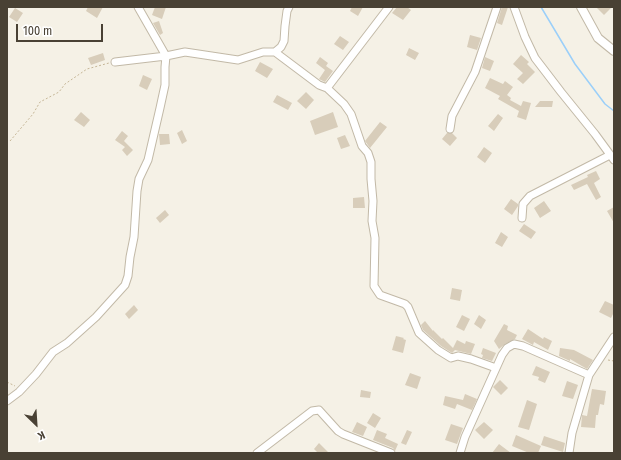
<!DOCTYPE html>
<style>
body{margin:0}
#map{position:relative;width:621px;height:460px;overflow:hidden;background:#f5f1e6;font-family:"Fira Sans Condensed",sans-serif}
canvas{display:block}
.frame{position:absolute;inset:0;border:8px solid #494134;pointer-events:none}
.north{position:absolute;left:16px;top:404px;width:40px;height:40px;-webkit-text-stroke:3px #fff;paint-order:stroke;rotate:155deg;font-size:11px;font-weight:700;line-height:16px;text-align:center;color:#494134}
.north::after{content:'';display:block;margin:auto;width:14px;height:18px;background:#494134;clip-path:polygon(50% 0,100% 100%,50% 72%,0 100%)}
.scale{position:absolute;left:16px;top:24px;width:87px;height:18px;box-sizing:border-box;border:2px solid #494134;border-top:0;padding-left:5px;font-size:12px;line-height:14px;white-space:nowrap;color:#494134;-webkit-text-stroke:3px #fff;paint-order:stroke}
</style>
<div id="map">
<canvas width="621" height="460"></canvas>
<div class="frame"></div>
<div class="north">K</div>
<div class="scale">100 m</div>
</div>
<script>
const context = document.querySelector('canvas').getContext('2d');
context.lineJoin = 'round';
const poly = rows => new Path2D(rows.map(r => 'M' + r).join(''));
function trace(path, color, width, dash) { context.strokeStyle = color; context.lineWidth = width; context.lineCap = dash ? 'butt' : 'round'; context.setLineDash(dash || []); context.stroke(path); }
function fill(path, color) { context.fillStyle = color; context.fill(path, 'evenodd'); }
trace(poly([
 [541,7,575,64,605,104,614,111]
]), '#9bcff9', 1.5);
fill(poly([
 [88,7,103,7,97,18,86,11],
 [155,7,166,7,162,19,152,15],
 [352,7,363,7,358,16,350,11],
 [397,7,407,7,411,10,403,20,392,13],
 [502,7,508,7,502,25,497,23],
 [596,7,612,7,604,15],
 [15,8,23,13,17,22,9,17],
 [159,21,163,33,160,35,153,23],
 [470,35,481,38,477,50,467,47],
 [340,36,349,42,343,50,334,44],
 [409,48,419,53,415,60,406,55],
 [103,53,105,60,91,65,88,58],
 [521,55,529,62,527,64,535,72,523,84,517,79,523,73,513,64],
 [320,57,328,63,326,66,333,71,325,82,319,79,325,70,316,63],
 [485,57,494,61,490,71,482,68],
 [260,62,273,69,267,78,255,71],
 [143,75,152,79,147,90,139,86],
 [490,78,503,84,505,81,513,87,507,95,511,98,510,100,521,106,523,101,531,103,526,120,517,117,519,111,498,99,500,96,485,88],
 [306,92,314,100,306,109,297,101],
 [277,95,292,103,288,110,273,102],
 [540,101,553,101,552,107,535,107],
 [81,112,90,120,84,127,74,120],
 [333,112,338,127,315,135,310,121],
 [498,114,503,118,494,131,488,126],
 [380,122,387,127,370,148,365,141],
 [182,130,187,141,182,144,177,133],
 [122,131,128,136,124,141,133,150,127,156,122,150,125,147,115,140],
 [447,133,452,133,457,138,450,146,442,139],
 [159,134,169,134,170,144,160,145],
 [345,135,350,146,341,149,337,138],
 [484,147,492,153,485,163,477,157],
 [596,171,600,179,594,183,601,197,596,200,587,184,574,190,571,185,588,177,587,175],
 [364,197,365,208,353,208,353,198],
 [511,199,518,204,518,206,512,215,504,209],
 [544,201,551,211,540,218,534,208],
 [614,207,614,223,607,211],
 [165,210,169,215,160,223,156,218],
 [524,224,536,232,531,239,519,231],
 [501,232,508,237,502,247,495,243],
 [452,288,462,290,460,301,450,299],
 [605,301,614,305,614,312,611,318,599,312],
 [134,305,138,310,129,319,125,314],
 [462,315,470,319,464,331,456,327],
 [479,315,486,320,481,329,474,324],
 [425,321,433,331,433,330,442,339,443,338,453,348,457,340,465,344,466,341,475,344,471,354,455,350,452,353,441,346,423,330,421,325],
 [504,324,508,326,507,330,517,335,515,339,505,344,499,349,494,341],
 [528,329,543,339,544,337,552,341,548,350,534,342,533,345,522,339],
 [396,336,404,338,403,339,406,340,403,353,392,350],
 [483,348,496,353,492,361,482,358,483,355,481,354],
 [560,348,574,350,593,360,587,369,570,359,570,361,559,356],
 [536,366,550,372,545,383,538,380,539,377,532,375],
 [410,373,421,377,417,389,405,385],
 [500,380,508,388,501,395,493,387],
 [567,381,578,385,573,399,562,396],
 [592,389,606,391,604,405,600,404,598,415,596,415,595,428,581,427,582,415,587,416],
 [361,390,371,392,370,398,360,397],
 [465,394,477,399,472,410,457,404,455,409,443,405,445,396,463,400],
 [527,400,537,404,529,430,518,427],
 [373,413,381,418,375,428,367,423],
 [357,422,367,427,363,436,352,432],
 [484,422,493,430,484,439,475,430],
 [451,424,463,428,457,444,445,440],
 [377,430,387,434,385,438,398,444,395,451,393,448,373,440],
 [407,430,412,432,406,445,401,443],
 [516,435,541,446,538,453,529,453,512,446],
 [544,436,565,443,563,452,541,445],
 [319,443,329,453,318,453,314,449],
 [499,444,511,453,492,453]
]), '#d8cdba');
const minor = poly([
 [514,7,525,37,535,58,561,92,595,134,614,160],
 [275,52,281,47,284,41,285,26,287,11,289,7],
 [115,62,166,56,185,52,238,60,263,52,275,52,319,85,327,88,389,7],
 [327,88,344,104,351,114,362,146,368,153,371,162,371,179,373,201,372,221,375,238,374,286,380,295,405,304,408,307,419,333,438,350,451,358,458,356,471,359,496,368],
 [450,129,452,116,475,72,497,7],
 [522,218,523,204,530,196,610,155],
 [7,401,19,392,36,374,53,352,67,343,96,317,125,285,128,276,130,257,134,237,137,191,139,179,148,160,160,108,165,85,165,67,166,56,138,7],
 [257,453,312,411,319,410,338,431,343,434,391,453],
 [460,453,465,437,502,355,507,348,514,344,523,346,589,375],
 [569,453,572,433,589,375,614,337]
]);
const tertiary = poly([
 [581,7,598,38,614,51]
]);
trace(minor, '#c2b9a7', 9);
trace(tertiary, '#c2b9a7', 10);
trace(poly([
 [10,141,33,114,40,102,59,92,65,84,87,69,109,63],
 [608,360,614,361],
 [7,382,15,386]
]), '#c5b697', 1, [2, 2]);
trace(minor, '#fff', 7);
trace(tertiary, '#fff', 8);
</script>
